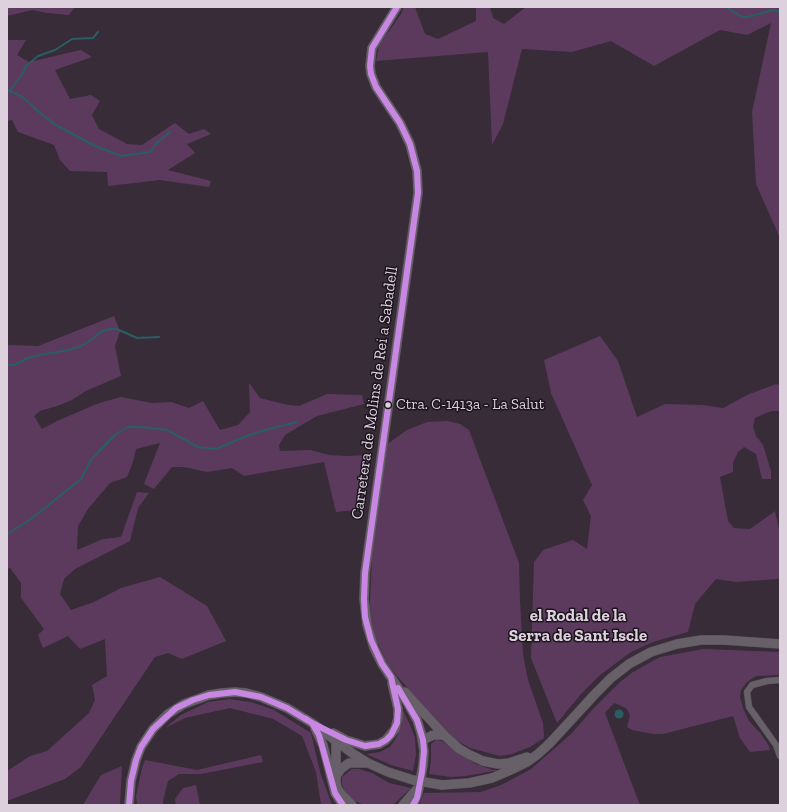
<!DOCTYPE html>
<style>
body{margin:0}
#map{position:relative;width:787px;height:812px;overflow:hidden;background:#372c37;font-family:"Zilla Slab",serif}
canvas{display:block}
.frame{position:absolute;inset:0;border:8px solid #ddd1dd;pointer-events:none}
</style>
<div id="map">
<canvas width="787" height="812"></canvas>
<div class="frame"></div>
</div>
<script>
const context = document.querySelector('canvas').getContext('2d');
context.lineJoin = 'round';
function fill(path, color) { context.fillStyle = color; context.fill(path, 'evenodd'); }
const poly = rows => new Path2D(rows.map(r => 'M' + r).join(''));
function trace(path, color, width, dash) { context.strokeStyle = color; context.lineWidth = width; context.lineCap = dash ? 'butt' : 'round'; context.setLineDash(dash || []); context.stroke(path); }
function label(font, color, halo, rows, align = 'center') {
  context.font = font + ' "Zilla Slab",serif'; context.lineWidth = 3; context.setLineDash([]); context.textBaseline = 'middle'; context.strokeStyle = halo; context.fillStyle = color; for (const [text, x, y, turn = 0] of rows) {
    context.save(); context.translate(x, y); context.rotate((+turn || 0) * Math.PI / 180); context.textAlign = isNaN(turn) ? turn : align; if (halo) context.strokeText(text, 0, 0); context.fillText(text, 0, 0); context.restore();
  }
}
fill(poly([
 [7,7,75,7,69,15,47,13,32,10,7,16],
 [404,7,415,7,425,34,438,39,476,21,476,7,490,7,493,18,504,24,526,7,780,7,780,238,756,184,752,112,771,23,747,35,720,30,654,66,611,41,572,52,522,49,503,124,492,145,488,52,376,61,379,45,401,14],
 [7,40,26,40,17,55,29,62,81,50,92,57,55,70,70,99,91,95,100,101,92,115,99,129,127,144,142,145,175,123,189,134,204,129,211,134,187,144,195,153,168,170,211,181,209,187,160,180,108,186,107,172,70,171,60,160,54,145,18,132,12,120,7,121],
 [114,316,120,331,115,346,121,376,86,391,72,400,57,406,40,411,34,416,42,429,57,421,99,403,121,397,152,403,171,402,189,408,203,401,220,430,238,425,250,412,249,383,260,398,288,405,299,406,327,394,362,395,364,404,317,416,285,435,279,445,280,451,310,450,329,455,346,456,370,455,365,509,336,512,324,462,244,476,232,468,207,472,184,467,172,467,154,489,144,484,160,443,136,449,133,462,127,477,110,483,88,509,78,526,77,550,103,539,121,537,137,492,149,493,138,508,130,541,75,569,64,579,60,594,71,610,94,602,121,588,160,577,207,606,226,641,182,659,168,653,155,657,81,767,65,779,7,801,7,771,30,756,47,751,89,713,95,700,92,685,107,676,105,639,80,649,68,636,43,648,38,635,44,629,21,598,21,583,10,568,7,569,7,345,38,346],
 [600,336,618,361,637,417,665,404,703,405,723,408,747,395,776,384,780,385,780,411,771,411,755,418,753,427,756,436,763,445,771,471,771,479,762,479,756,454,744,447,738,452,733,463,733,472,720,477,728,521,734,528,750,529,775,511,780,534,780,577,778,579,736,582,716,579,695,604,688,632,653,642,631,652,600,675,582,693,557,723,531,658,534,562,543,550,573,540,587,549,591,516,583,500,592,485,551,393,544,360],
 [448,421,460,424,469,430,519,563,520,600,523,654,528,680,543,723,544,738,530,747,512,754,500,756,470,748,454,739,396,675,386,661,376,639,371,621,370,603,372,556,386,445,407,430,427,422],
 [704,649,780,652,780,675,756,676,747,682,741,690,740,697,743,708,749,721,761,734,769,746,770,750,750,752,740,738,733,716,663,734,653,734,632,730,627,727,630,715,626,708,614,703,605,713,640,805,419,805,424,793,481,792,501,785,531,769,571,734,592,710,620,682,633,672,660,657],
 [229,699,251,702,274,710,311,733,320,772,332,805,321,805,316,772,302,736,273,719,230,708,185,718,165,728,181,715,208,702],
 [402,708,410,725,415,738,416,755,413,771,391,765,366,754,380,752,390,747,396,738,402,724],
 [436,740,442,741,458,753,476,764,493,770,499,770,466,776,451,777,429,774,431,760,431,744],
 [261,755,263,762,201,774,179,774,168,781,163,801,163,805,137,805,136,796,142,768,145,760,197,770],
 [122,766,120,805,83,805,101,775],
 [352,769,359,769,372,773,389,783,411,788,394,804,364,805,355,801,344,790,342,784,342,777],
 [196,785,200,805,176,805,175,799,183,788]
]), '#5c3a5e');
fill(poly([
 '614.5 714a4.5 4.5 0 1 1 9 0a4.5 4.5 0 1 1-9 0Z'
]), '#295e65');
trace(poly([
 [726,7,742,17,748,17,773,10,778,11,780,15],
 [7,90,21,96,45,117,54,124,93,145,121,156,150,152,157,143,170,132],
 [10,90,24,72,25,67,38,56,55,50,72,39,93,38,98,32],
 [7,365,14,365,28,358,39,355,69,350,81,346,90,341,100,332,110,329,117,329,137,338,159,337],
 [7,534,31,519,81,479,91,460,104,446,116,434,128,427,142,427,167,430,198,447,216,449,244,437,265,430,297,422]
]), '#295e65', 2);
const street = poly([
 [780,680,767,681,752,685,747,692,749,707,776,745,780,756]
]);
const secondary = poly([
 [397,7,372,48,370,66,371,74,376,87,400,123,410,144,417,171,418,193,365,573,364,599,367,625,374,648,382,664,406,700,417,720,421,733,424,751,423,765,418,793,413,805],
 [405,692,444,735,458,748,468,754,483,761,498,764,509,763,527,757],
 [315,728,323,745,335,793,343,805],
 [333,733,346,740,365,746,379,744,386,740,395,729,398,718,398,709,392,683],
 [423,740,433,735,444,735],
 [336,742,336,782,337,788,341,794,352,805],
 [336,776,341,769,349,763,367,763],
 [442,785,469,783,492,778,513,769,527,762,538,754,550,743,596,693,611,678,629,664,651,652,677,644,701,640,724,640,780,644],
 [129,805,131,781,136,760,141,747,153,729,168,714,184,704,209,695,222,693,235,692,246,693,261,697,287,708,312,723,352,753,368,763,388,772,413,780],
 [403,805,417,789]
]);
trace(street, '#534a53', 7);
trace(secondary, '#534a53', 10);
trace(street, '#686068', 6);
trace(secondary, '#686068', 9);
const secondaryBridge = poly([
 [413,780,442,785]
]);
trace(secondaryBridge, '#534a53', 10, []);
trace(secondaryBridge, '#686068', 9);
trace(poly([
 [398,688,417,720,423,740,424,751,422,772,417,798,413,805],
 [306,719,312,723,319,735,335,793,343,805],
 [129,805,131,781,136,760,141,747,153,729,176,708,193,700,209,695,235,692,261,697,287,708,312,723,346,740,365,746,379,744,386,740,391,735,397,723,398,709,391,677,382,664,371,640,365,617,364,599,365,573,418,193,417,171,410,144,400,123,376,87,371,74,370,66,372,48,397,7]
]), '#c787e3', 6);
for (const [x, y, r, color] of [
 [388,405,3.5,"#ddd1dd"]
]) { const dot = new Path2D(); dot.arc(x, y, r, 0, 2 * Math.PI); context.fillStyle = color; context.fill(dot); trace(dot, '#1d151d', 1.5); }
label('15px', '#ddd1dd', '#1d151d', [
 ["Ctra. C-1413a - La Salut",396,405]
], 'left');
label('16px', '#ddd1dd', '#1d151d', [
 ["Carretera de Molins de Rei a Sabadell",375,393,-82]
]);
label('bold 17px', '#ddd1dd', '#1d151d', [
 ["el Rodal de la",578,616],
 ["Serra de Sant Iscle",578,636]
]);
</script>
